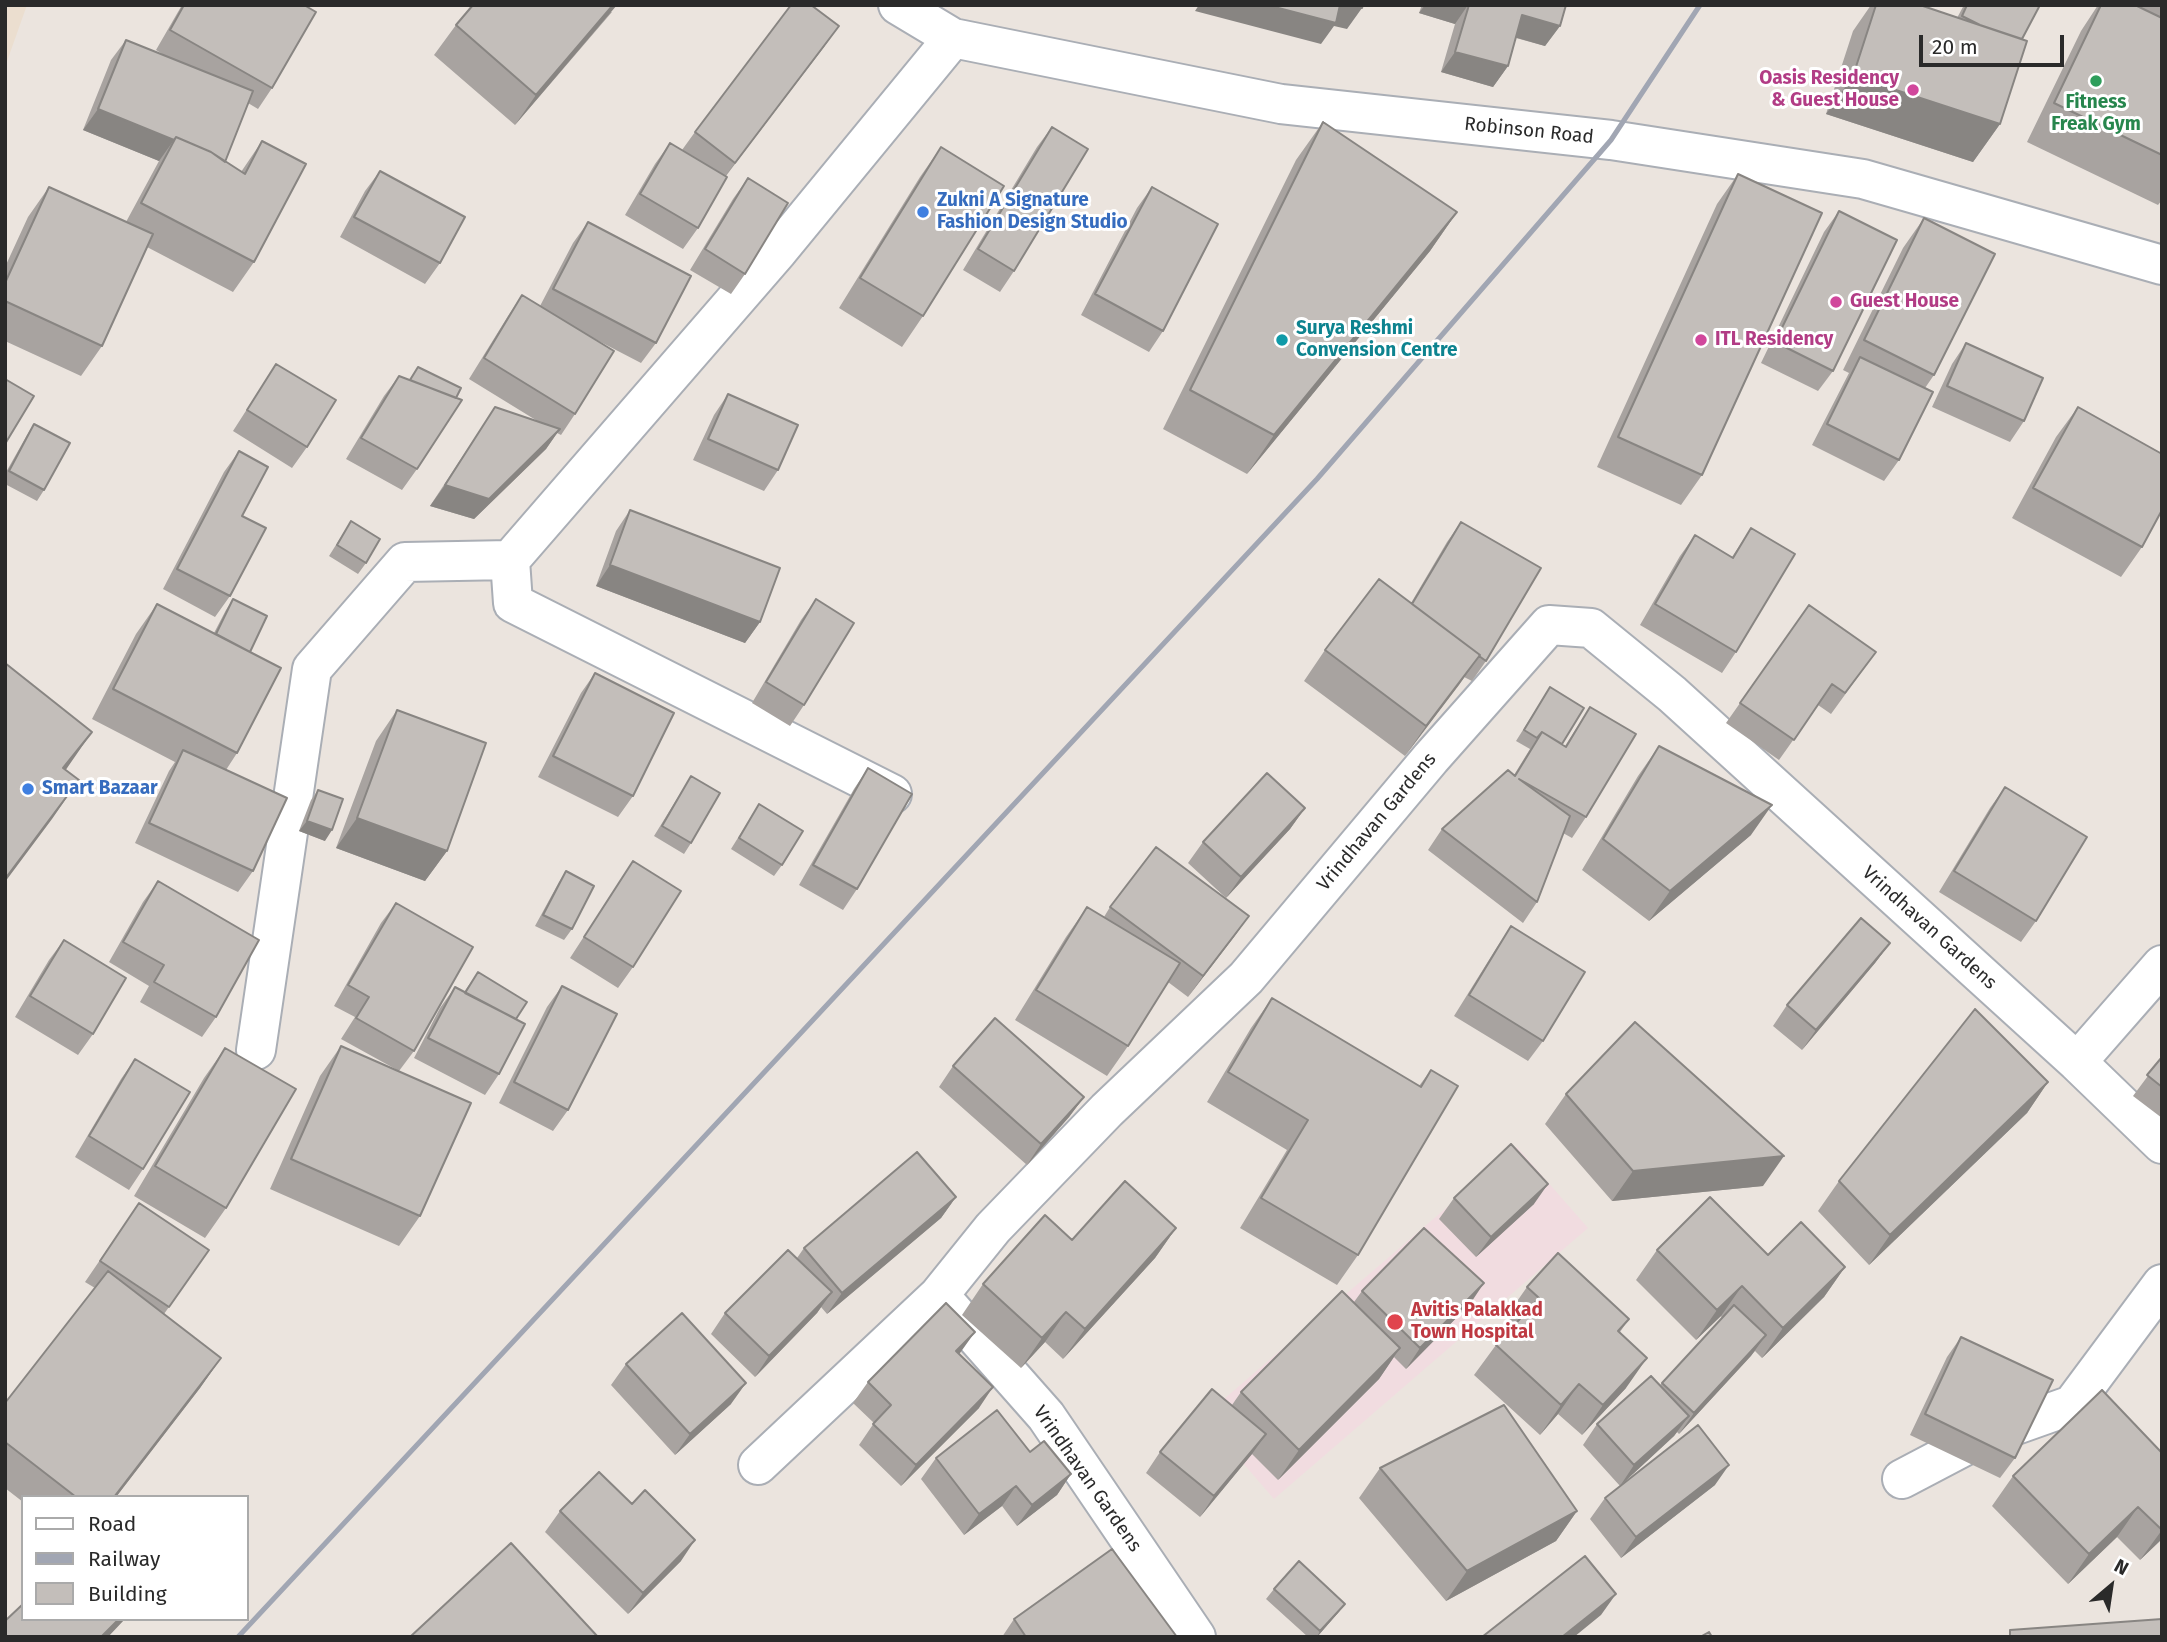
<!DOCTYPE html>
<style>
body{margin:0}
#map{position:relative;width:2167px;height:1642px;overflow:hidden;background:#ebe4de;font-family:"Fira Sans",sans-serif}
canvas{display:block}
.frame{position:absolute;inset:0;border:7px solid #2a2a2a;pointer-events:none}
.legend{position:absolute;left:21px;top:1495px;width:228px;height:126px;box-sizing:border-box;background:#fff;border:2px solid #aaa;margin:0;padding:9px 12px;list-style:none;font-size:21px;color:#2a2a2a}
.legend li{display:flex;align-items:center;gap:14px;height:35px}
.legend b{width:35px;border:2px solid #aaa}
.north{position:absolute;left:2076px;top:1551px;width:70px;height:70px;-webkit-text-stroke:5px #fff;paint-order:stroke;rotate:29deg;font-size:19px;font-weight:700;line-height:28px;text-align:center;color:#2a2a2a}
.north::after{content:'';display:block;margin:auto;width:24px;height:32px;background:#2a2a2a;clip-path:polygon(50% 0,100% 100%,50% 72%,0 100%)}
.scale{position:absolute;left:1919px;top:35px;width:145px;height:32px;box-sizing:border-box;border:4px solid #2a2a2a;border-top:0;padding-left:9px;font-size:21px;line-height:24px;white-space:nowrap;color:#2a2a2a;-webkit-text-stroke:5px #fff;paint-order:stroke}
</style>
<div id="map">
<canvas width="2167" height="1642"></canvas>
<div class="frame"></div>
<ul class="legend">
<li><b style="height:9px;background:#fff"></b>Road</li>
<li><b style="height:9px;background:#a1a6b3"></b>Railway</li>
<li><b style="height:19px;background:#c3beba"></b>Building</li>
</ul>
<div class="north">N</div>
<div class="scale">20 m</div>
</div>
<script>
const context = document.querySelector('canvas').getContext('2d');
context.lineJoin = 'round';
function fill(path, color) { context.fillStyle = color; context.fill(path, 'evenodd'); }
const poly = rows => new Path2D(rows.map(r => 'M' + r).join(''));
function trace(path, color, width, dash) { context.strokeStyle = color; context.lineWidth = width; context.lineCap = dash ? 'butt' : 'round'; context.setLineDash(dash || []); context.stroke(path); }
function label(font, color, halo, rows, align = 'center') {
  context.font = font + ' "Fira Sans",sans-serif'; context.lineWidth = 6; context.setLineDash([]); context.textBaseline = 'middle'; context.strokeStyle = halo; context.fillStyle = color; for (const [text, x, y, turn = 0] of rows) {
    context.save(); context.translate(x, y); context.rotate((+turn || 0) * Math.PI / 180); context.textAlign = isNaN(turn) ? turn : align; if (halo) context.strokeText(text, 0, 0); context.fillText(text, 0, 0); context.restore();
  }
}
fill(poly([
 [5,5,27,5,5,67]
]), '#ebdecf');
fill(poly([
 [1517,1147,1588,1228,1274,1499,1203,1417]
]), '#f1dce0');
const minor = poly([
 [898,5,953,38,1281,104,1611,140,1863,179,2162,265],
 [510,560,513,603,892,794],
 [256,1050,312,669,405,562,510,560,778,251,953,38],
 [2077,1062,2162,965],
 [758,1465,939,1295],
 [1902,1479,1982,1437,2072,1405,2162,1284],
 [1196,1637,1046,1416,939,1295,993,1228,1107,1110,1246,978,1431,758,1549,625,1591,628,1672,694,2077,1062,2162,1144]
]);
trace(minor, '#aaaeb5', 42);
trace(minor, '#fff', 38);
trace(poly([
 [238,1637,1317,479,1611,140,1700,5]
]), '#a1a6b3', 5);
fill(poly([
 [182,5,304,5,272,88,258,109,248,103,225,162,241,172,262,141,254,262,233,292,147,247,102,346,81,376,5,341,5,267,28,217,49,187,126,222,159,161,83,130,111,60,126,40,164,55,156,50],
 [1422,5,1566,5,1560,26,1545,46,1516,38,1508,66,1493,87,1441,72,1455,24,1419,13],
 [1871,5,1920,5,1957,18,1964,5,2040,5,2022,39,2000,124,1973,162,1826,114,1853,31],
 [2098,5,2162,5,2162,200,2158,205,2027,142,2081,31],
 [612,12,515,125,434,55,456,25],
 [839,26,726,176,698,228,683,249,625,215,655,164,670,143,682,150,695,132],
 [1323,122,1457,212,1430,251,1247,474,1163,429,1296,160],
 [1052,127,1014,271,1000,292,963,270,1037,147],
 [941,147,923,316,902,347,839,308,920,177],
 [380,171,440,263,425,284,340,237,365,191],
 [1738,174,1702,475,1681,505,1597,467,1717,204],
 [748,178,745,274,731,294,690,270,733,199],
 [1152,187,1163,331,1149,352,1081,315,1137,208],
 [1839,211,1833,371,1818,391,1761,363,1824,232],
 [1924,218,1934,375,1925,388,1899,460,1884,481,1812,445,1849,373,1843,370,1903,248],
 [588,222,656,343,641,363,591,337,575,414,561,435,557,433,546,449,474,519,430,506,495,407,539,422,469,379,508,316,522,295,540,306,573,243],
 [1966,343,2024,421,2010,442,1932,407,1952,364],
 [276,364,307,447,292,468,233,431],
 [418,367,417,469,402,490,346,459,384,396,399,376,409,380],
 [728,394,778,470,764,491,693,460,714,415],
 [2078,407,2142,547,2121,577,2012,518,2056,437],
 [34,424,44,490,37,501,5,484,5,474,27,435],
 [239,451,242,516,230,596,215,617,163,589,224,472],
 [630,510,760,622,745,643,596,586,616,531],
 [351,521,366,563,358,574,329,556],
 [1461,522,1486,661,1472,681,1464,677,1405,756,1304,681,1325,650,1411,603,1447,542],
 [1751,528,1736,652,1722,673,1640,625,1680,556,1695,535,1732,557],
 [233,599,250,652,237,753,226,770,253,871,238,892,135,843,169,771,175,762,92,719,136,634,157,604,214,633,226,610],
 [816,599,804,705,790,726,752,703,801,620],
 [1809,605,1876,652,1831,714,1818,705,1779,760,1726,723],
 [595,673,633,796,618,817,538,777,581,693],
 [1550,687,1562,744,1565,746,1590,707,1586,817,1572,838,1563,833,1537,902,1523,923,1428,850,1442,829,1514,775,1530,749,1516,741],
 [397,710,447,851,425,881,336,848,376,741],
 [1659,746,1751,835,1649,921,1582,870,1638,776],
 [868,768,857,889,843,910,799,885,854,789],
 [691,776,691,843,684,854,654,836],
 [2005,787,2036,921,2021,942,1939,892,1990,808],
 [318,790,325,841,299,831,311,800],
 [759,804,782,865,774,876,731,849],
 [1305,808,1290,829,1226,898,1188,863,1203,842],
 [633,861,633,967,618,988,570,958],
 [566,871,572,929,564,940,535,926,559,882],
 [158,881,216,1017,202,1037,140,1002,149,986,109,962,143,902],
 [396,903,414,1051,399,1071,420,1216,399,1246,270,1189,320,1076,341,1046,399,1071,341,1039,355,1017,334,1006,381,923],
 [1087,907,1104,917,1110,907,1249,916,1188,997,1168,982,1128,1046,1107,1076,1015,1020,1066,937],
 [1511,926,1543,1041,1528,1061,1454,1016,1497,947],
 [64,940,93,1034,78,1055,15,1017,49,960],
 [1890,943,1875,963,1802,1050,1773,1026,1787,1005],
 [478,972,516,1019,499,1074,485,1095,414,1058,440,1008,455,987,464,992],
 [562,986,568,1110,553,1131,499,1103,547,1007],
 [1272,998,1419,1086,1431,1070,1358,1255,1337,1285,1240,1228,1287,1150,1207,1102,1251,1028],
 [225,1048,226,1208,205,1238,134,1196,204,1078],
 [2162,1057,2162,1118,2133,1096],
 [135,1059,143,1169,129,1190,75,1157,121,1079],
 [953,1066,1084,1097,1069,1117,1027,1165,939,1087],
 [2048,1082,2027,1113,1869,1265,1818,1211,1839,1181],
 [1566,1094,1763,1186,1612,1201,1545,1124],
 [956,1197,941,1218,827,1314,821,1307,817,1313,755,1377,711,1334,725,1313,797,1258,804,1248],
 [1454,1198,1534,1204,1476,1257,1439,1219],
 [139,1203,209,1250,164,1314,221,1358,200,1388,116,1497,23,1497,23,1502,5,1488,5,1403,95,1288,85,1282],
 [1176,1228,1155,1258,1063,1359,1045,1342,1021,1368,962,1315,983,1284,1072,1240],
 [1657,1250,1768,1255,1845,1267,1824,1297,1762,1358,1755,1351,1679,1434,1677,1432,1674,1436,1620,1486,1583,1445,1597,1424,1660,1385,1722,1318,1721,1316,1696,1340,1636,1280],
 [1527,1287,1629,1319,1620,1332,1626,1388,1582,1435,1558,1414,1540,1435,1474,1375,1496,1345,1514,1325,1506,1317],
 [1362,1291,1470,1304,1406,1369,1394,1357,1379,1379,1278,1480,1252,1454,1200,1517,1146,1473,1160,1452,1232,1405,1241,1392,1354,1302],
 [1961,1337,2015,1458,2000,1478,1910,1435,1947,1357],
 [959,1354,979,1408,901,1486,859,1445,874,1423,853,1403,868,1382],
 [626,1364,731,1404,675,1455,611,1385],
 [1030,1452,1071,1474,1057,1495,1017,1526,1002,1506,964,1535,921,1479,936,1458],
 [2162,1453,2162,1539,2140,1560,2117,1537,2068,1584,1992,1506,2013,1476],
 [1380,1468,1577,1511,1556,1541,1446,1601,1359,1498],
 [1715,1485,1621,1558,1590,1519,1605,1498],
 [560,1511,681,1561,628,1614,545,1532],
 [1274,1589,1345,1604,1337,1614,1317,1637,1308,1637,1266,1599],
 [1014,1619,1177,1637,1002,1637]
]), '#a8a3a0');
fill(poly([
 [613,5,617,5,515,125,536,95],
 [1199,5,1350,5,1362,8,1347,29,1334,26,1321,44,1195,11],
 [1425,5,1468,5,1455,24,1419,13],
 [1522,15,1560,26,1545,46,1507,35],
 [839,26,824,47,720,183,735,163],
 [1455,52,1508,66,1493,87,1441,72],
 [1853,76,2000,124,1973,162,1826,114],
 [98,109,174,140,159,161,83,130],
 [1457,212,1430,251,1247,474,1274,435],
 [560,429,546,449,474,519,430,506,445,485],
 [610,565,760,622,745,643,596,586],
 [1480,655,1459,685,1405,756,1426,726],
 [92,732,65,771,63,768],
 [79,780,52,819,5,882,5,879],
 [1772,805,1751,835,1649,921,1670,891],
 [1305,808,1290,829,1226,898,1241,877],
 [357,818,447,851,425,881,336,848],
 [307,821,332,830,325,841,299,831],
 [1249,916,1234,937,1188,997,1203,976],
 [1890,943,1875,963,1802,1050,1816,1030],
 [2048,1082,2027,1113,1869,1265,1890,1235],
 [1084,1097,1069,1117,1027,1165,1041,1144],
 [1784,1156,1763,1186,1612,1201,1633,1171],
 [1548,1184,1534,1204,1476,1257,1491,1237],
 [956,1197,941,1218,827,1314,842,1293],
 [1176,1228,1155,1258,1063,1359,1085,1329],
 [1845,1267,1824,1297,1762,1358,1783,1328],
 [1484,1283,1470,1304,1406,1369,1420,1348],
 [1742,1286,1721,1316,1696,1340,1717,1310],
 [832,1292,817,1313,755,1377,769,1356],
 [1066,1312,1045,1342,1021,1368,1042,1338],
 [975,1332,960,1353,942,1372,956,1351],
 [1766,1335,1751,1356,1679,1434,1694,1413],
 [1400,1348,1379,1379,1278,1480,1299,1450],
 [221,1358,200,1388,116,1497,114,1497],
 [1647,1358,1626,1388,1582,1435,1603,1405],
 [746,1383,731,1404,675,1455,690,1434],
 [1579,1384,1558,1414,1540,1435,1561,1405],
 [993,1387,979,1408,901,1486,916,1465],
 [1689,1416,1674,1436,1620,1486,1634,1465],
 [1266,1434,1252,1454,1200,1517,1214,1496],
 [1729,1465,1715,1485,1621,1558,1636,1537],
 [1071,1474,1057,1495,1017,1526,1032,1505],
 [1016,1486,1002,1506,964,1535,979,1514],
 [2138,1507,2117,1537,2068,1584,2089,1554],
 [1577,1511,1556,1541,1446,1601,1467,1571],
 [2162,1530,2162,1539,2140,1560],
 [695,1540,681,1561,628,1614,643,1593],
 [1616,1594,1601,1615,1574,1637,1562,1637],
 [1345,1604,1337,1614,1317,1637,1320,1631],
 [119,1619,125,1619,108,1637,101,1637]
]), '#888582');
const building = poly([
 [184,5,304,5,316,12,272,88,170,30,184,5],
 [473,5,613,5,536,95,456,25,473,5],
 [791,5,811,5,839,26,735,163,695,132,791,5],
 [1267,5,1340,5,1336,23,1267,5],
 [1350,5,1363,5,1362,8,1350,5],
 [1469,5,1566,5,1560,26,1522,15,1508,66,1455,52,1469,5],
 [1876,5,1920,5,2027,41,2000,124,1853,76,1876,5],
 [1967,5,2040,5,2022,39,1980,25,1962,16,1967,5],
 [2101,5,2135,5,2162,18,2162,155,2054,103,2101,5],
 [126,40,253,91,225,162,211,152,176,137,174,140,98,109,126,40],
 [1323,122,1457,212,1274,435,1190,390,1323,122],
 [1052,127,1088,149,1014,271,978,249,1052,127],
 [176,137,211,152,245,174,262,141,306,164,254,262,141,203,176,137],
 [670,143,727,177,698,228,640,194,670,143],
 [941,147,1004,186,923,316,860,278,941,147],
 [380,171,465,217,440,263,354,217,380,171],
 [1738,174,1822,213,1702,475,1618,437,1738,174],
 [748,178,788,203,745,274,705,249,748,178],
 [49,187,153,234,102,346,5,301,5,283,49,187],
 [1152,187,1218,224,1163,331,1095,294,1152,187],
 [1839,211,1897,240,1833,371,1775,342,1839,211],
 [1924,218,1995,254,1934,375,1864,340,1924,218],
 [588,222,691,276,656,343,553,289,588,222],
 [522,295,614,351,575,414,484,358,522,295],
 [1966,343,2043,378,2024,421,1947,386,1966,343],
 [1860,357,1933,392,1899,460,1827,424,1860,357],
 [276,364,336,400,307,447,247,410,276,364],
 [418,367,461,388,456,398,410,380,418,367],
 [399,376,462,400,417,469,361,438,399,376],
 [5,379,34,396,5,444,5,379],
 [728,394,798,425,778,470,708,439,728,394],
 [495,407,560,429,489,499,445,485,495,407],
 [2078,407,2162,454,2162,510,2142,547,2033,488,2078,407],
 [34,424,70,443,44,490,9,471,34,424],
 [239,451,268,467,242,516,266,528,230,596,177,569,239,451],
 [630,510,780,568,760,622,610,565,630,510],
 [351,521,380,539,366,563,337,545,351,521],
 [1461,522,1541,568,1486,661,1479,656,1480,655,1412,604,1461,522],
 [1751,528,1795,554,1736,652,1655,604,1695,535,1733,558,1751,528],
 [1379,579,1480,655,1426,726,1325,650,1379,579],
 [233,599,267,616,250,652,216,634,233,599],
 [816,599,854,623,804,705,766,682,816,599],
 [157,604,281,668,237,753,113,689,157,604],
 [1809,605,1876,652,1845,693,1832,684,1794,740,1740,703,1809,605],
 [5,663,92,732,63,768,79,780,5,879,5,663],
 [595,673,674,713,633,796,553,756,595,673],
 [1550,687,1584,708,1562,744,1542,732,1537,738,1524,730,1550,687],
 [1590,707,1636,734,1586,817,1519,779,1570,816,1537,902,1442,829,1508,770,1515,776,1542,732,1566,747,1590,707],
 [397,710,486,743,447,851,357,818,397,710],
 [1659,746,1772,805,1670,891,1603,839,1659,746],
 [183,750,287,798,253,871,149,823,183,750],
 [868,768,912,794,857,889,813,865,868,768],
 [1267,773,1305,808,1241,877,1203,842,1267,773],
 [691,776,720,793,691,843,662,826,691,776],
 [2005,787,2087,837,2036,921,1954,871,2005,787],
 [318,790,343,799,332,830,307,821,318,790],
 [759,804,803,831,782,865,739,838,759,804],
 [1156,847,1249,916,1203,976,1110,907,1156,847],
 [633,861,681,891,633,967,584,937,633,861],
 [566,871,594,886,572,929,543,915,566,871],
 [158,881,259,940,216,1017,154,982,164,965,123,942,158,881],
 [396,903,473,947,414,1051,356,1018,369,997,348,985,396,903],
 [1087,907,1180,963,1128,1046,1036,990,1087,907],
 [1861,918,1890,943,1816,1030,1787,1005,1861,918],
 [1511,926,1585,972,1543,1041,1469,995,1511,926],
 [64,940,126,978,93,1034,30,996,64,940],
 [478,972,527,1002,516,1019,465,993,478,972],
 [562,986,617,1014,568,1110,514,1082,562,986],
 [455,987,525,1024,499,1074,428,1038,455,987],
 [1272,998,1421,1087,1431,1070,1458,1086,1358,1255,1261,1198,1308,1120,1228,1072,1272,998],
 [1975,1009,2048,1082,1890,1235,1839,1181,1975,1009],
 [995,1018,1084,1097,1041,1144,953,1066,995,1018],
 [1635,1022,1784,1156,1633,1171,1566,1094,1635,1022],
 [341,1046,471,1103,420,1216,291,1159,341,1046],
 [225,1048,296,1089,226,1208,155,1166,225,1048],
 [2162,1057,2162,1087,2147,1075,2162,1057],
 [135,1059,190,1092,143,1169,89,1136,135,1059],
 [1511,1144,1548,1184,1491,1237,1454,1198,1511,1144],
 [917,1152,956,1197,842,1293,804,1248,917,1152],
 [1125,1181,1176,1228,1085,1329,1066,1312,1042,1338,983,1284,1045,1215,1072,1240,1125,1181],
 [1710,1197,1768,1255,1801,1222,1845,1267,1783,1328,1742,1286,1717,1310,1657,1250,1710,1197],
 [139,1203,209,1250,169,1307,100,1261,139,1203],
 [1424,1228,1484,1283,1420,1348,1362,1291,1424,1228],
 [788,1250,832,1292,769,1356,725,1313,788,1250],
 [1558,1253,1629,1319,1618,1331,1647,1358,1603,1405,1579,1384,1561,1405,1496,1345,1539,1298,1527,1287,1558,1253],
 [108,1271,221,1358,114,1497,76,1497,5,1442,5,1403,108,1271],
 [1342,1291,1400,1348,1299,1450,1241,1392,1342,1291],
 [946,1303,975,1332,956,1351,993,1387,916,1465,873,1424,891,1405,868,1382,946,1303],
 [1734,1305,1766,1335,1694,1413,1662,1383,1734,1305],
 [682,1313,746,1383,690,1434,626,1364,682,1313],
 [1961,1337,2053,1380,2015,1458,1925,1414,1961,1337],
 [1651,1376,1689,1416,1634,1465,1597,1424,1651,1376],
 [1212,1389,1266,1434,1214,1496,1160,1452,1212,1389],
 [2102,1390,2162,1453,2162,1530,2138,1507,2089,1554,2013,1476,2102,1390],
 [1504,1405,1577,1511,1467,1571,1380,1468,1504,1405],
 [997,1410,1030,1452,1044,1441,1071,1474,1032,1505,1016,1486,979,1514,936,1458,997,1410],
 [1698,1425,1729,1465,1636,1537,1605,1498,1698,1425],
 [599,1472,632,1504,645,1490,695,1540,643,1593,560,1511,599,1472],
 [511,1543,598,1637,410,1637,511,1543],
 [1112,1549,1177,1637,1026,1637,1014,1619,1112,1549],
 [1585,1556,1616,1594,1562,1637,1482,1637,1585,1556],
 [1299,1561,1345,1604,1320,1631,1274,1589,1299,1561],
 [23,1604,23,1619,119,1619,101,1637,5,1637,5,1621,23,1604],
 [2162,1619,2162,1637,2010,1637,2010,1630,2162,1619],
 [1709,1632,1712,1637,1700,1637,1709,1632]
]);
fill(building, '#c3beba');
trace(building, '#888582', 2);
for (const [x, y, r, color] of [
 [2096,81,7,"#2e9e5b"],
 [1913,90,7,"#d1479c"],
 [923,212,7,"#3f7fe0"],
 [1836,302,7,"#d1479c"],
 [1282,340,7,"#0f9aa8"],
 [1701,340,7,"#d1479c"],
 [28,789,7,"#3f7fe0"],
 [1395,1322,9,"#e0444e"]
]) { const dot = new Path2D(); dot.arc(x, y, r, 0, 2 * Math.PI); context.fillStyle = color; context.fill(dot); trace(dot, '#fff', 2.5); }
label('bold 19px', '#b23c85', '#fff', [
 ["Oasis Residency",1899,79,"right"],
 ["& Guest House",1899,101,"right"],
 ["Guest House",1850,302],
 ["ITL Residency",1715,340]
], 'left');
label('bold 19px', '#27864d', '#fff', [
 ["Fitness",2096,103],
 ["Freak Gym",2096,125]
]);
label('19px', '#2a2a2a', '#fff', [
 ["Robinson Road",1529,131,6],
 ["Vrindhavan Gardens",1377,822,-50],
 ["Vrindhavan Gardens",1929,928,42],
 ["Vrindhavan Gardens",1087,1479,55]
]);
label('bold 19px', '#366cbe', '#fff', [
 ["Zukni A Signature",937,201],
 ["Fashion Design Studio",937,223],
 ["Smart Bazaar",42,789]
], 'left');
label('bold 19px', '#0d838f', '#fff', [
 ["Surya Reshmi",1296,329],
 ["Convension Centre",1296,351]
], 'left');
label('bold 19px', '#be3a42', '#fff', [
 ["Avitis Palakkad",1411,1311],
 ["Town Hospital",1411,1333]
], 'left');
</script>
